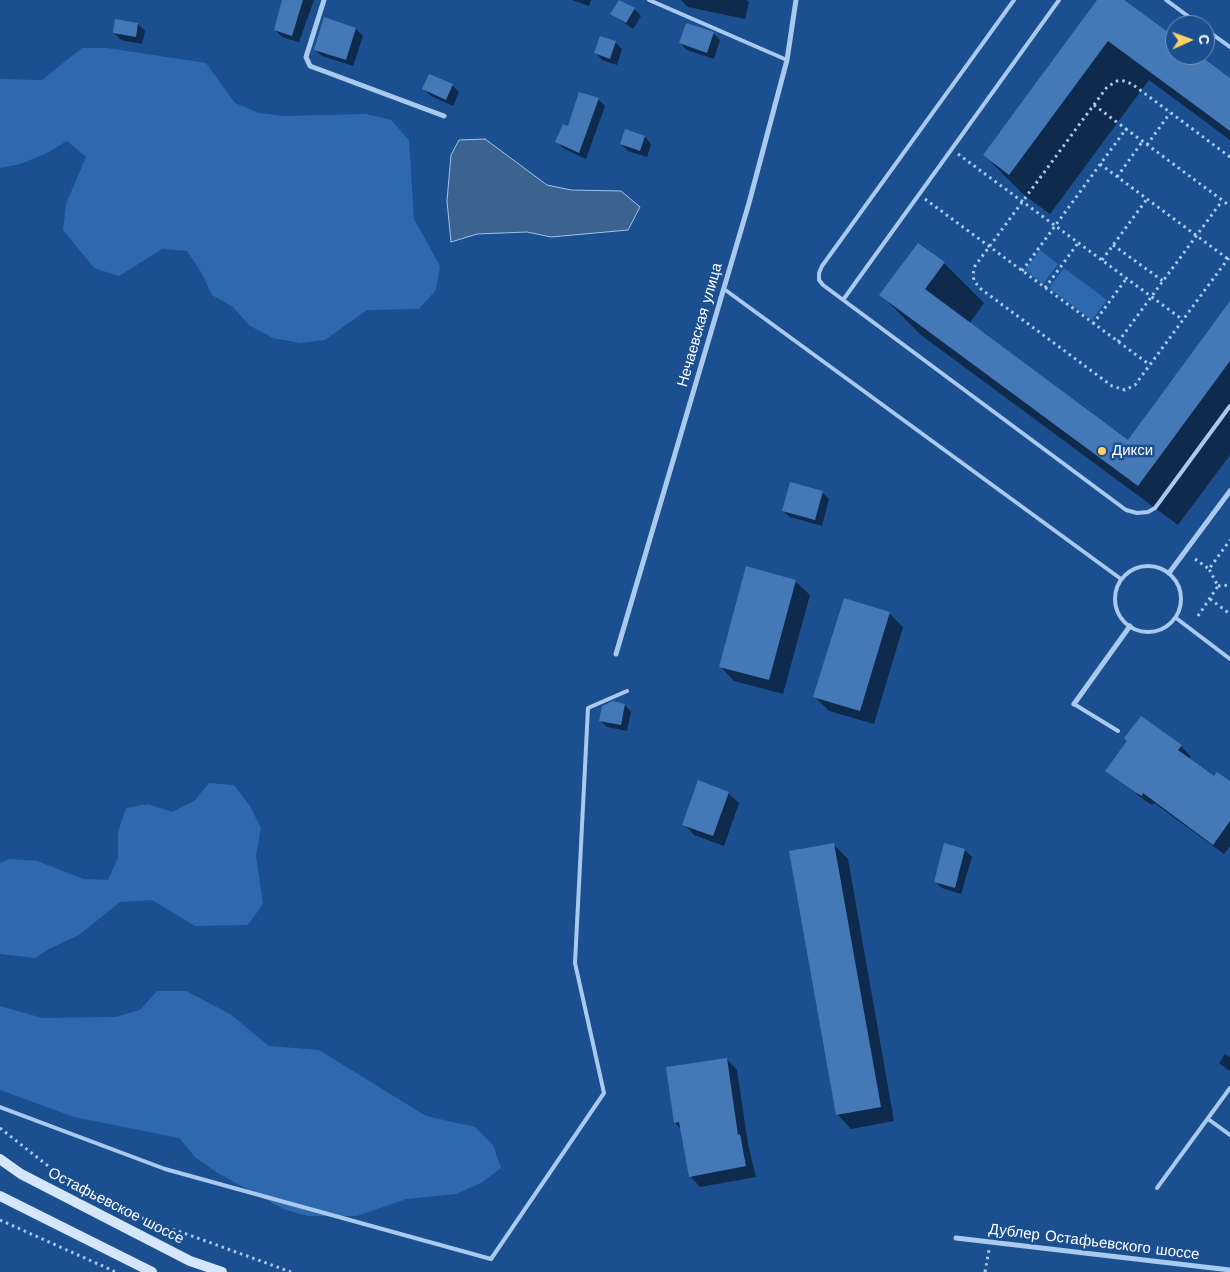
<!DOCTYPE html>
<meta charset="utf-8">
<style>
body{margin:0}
#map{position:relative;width:1230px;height:1272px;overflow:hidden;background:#1b4f8f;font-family:"Work Sans",sans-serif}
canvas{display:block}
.north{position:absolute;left:1165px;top:15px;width:50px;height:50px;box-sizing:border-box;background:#1b4f8f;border:1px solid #7695bc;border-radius:50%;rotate:88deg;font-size:14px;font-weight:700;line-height:20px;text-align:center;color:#fff}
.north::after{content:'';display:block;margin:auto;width:18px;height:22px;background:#ffd166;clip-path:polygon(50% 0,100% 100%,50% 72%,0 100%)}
</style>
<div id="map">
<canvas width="1230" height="1272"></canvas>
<div class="north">С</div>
</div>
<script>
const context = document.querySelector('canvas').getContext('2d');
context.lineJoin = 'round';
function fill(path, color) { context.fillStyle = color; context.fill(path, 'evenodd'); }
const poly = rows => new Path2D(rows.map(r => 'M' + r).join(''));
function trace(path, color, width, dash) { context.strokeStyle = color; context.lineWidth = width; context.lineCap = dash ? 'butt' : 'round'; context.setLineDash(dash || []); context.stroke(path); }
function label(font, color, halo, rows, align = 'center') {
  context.font = font + ' "Work Sans",sans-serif'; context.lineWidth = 5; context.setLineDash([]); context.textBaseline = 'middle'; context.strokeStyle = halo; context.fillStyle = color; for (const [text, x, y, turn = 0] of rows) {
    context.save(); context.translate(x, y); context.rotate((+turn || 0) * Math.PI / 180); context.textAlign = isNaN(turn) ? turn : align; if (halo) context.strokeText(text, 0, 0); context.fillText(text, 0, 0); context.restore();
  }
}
fill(poly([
 [82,48,107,48,206,63,235,103,259,113,285,116,366,114,391,120,409,140,414,219,440,266,436,290,419,309,367,310,325,340,300,343,273,338,250,326,233,307,212,295,201,272,187,251,162,249,119,276,94,268,63,230,66,204,86,157,67,141,45,154,20,164,0,168,0,79,42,80],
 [1040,250,1058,264,1043,284,1025,270],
 [1064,268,1107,300,1092,320,1049,288],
 [209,783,234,785,250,806,261,828,256,855,263,904,248,925,195,926,152,900,120,902,79,935,49,949,35,958,0,954,0,863,10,859,37,861,84,879,108,880,118,858,118,832,126,808,148,804,172,812,194,801],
 [157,991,186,991,230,1014,269,1046,319,1050,426,1116,475,1127,493,1145,501,1168,481,1183,456,1194,406,1199,357,1216,308,1216,283,1209,216,1172,195,1157,179,1138,74,1117,0,1090,0,1006,42,1018,115,1017,140,1010]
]), '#2e69ad');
const water = poly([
 [485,139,547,185,571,190,621,191,640,207,628,230,551,237,527,232,477,234,451,242,447,201,451,155,459,140,485,139]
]);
fill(water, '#3c6290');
trace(water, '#9cc4f0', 1);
fill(poly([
 [283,0,314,0,299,42,282,37,275,30],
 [572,0,591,0,589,6],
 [681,0,746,0,749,2,745,19,688,7],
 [1098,0,1122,0,1175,39,1175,55,1197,55,1230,80,1230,140,1149,80,1050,214,1024,195,984,155],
 [634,9,641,16,633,29,612,14],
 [325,19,356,29,363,36,353,66,322,56,315,50],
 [138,24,145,31,142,44,121,40,114,33],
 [713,33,720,40,714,59,687,50,680,43],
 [615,42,622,49,617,65,602,60,596,53],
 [452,85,459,92,453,106,431,96,424,89],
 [598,99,605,106,586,159,563,148,557,142],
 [626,131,645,137,651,144,647,157,628,151,621,144],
 [944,263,984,303,969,324,1128,441,1230,303,1230,455,1178,525,921,335,881,295],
 [822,492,829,499,822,526,790,517,783,511],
 [795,581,810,595,783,694,734,681,720,666],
 [889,613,903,627,874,724,829,711,815,697],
 [625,705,631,712,627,731,607,727,600,720],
 [1181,746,1191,757,1189,759,1214,778,1230,782,1230,846,1224,854,1154,803,1152,805,1147,802,1107,770],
 [728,793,739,803,724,846,694,835,684,824],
 [834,845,848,859,894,1121,851,1129,837,1114],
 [945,845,965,850,972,857,961,894,942,888,935,882],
 [1225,1054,1230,1057,1230,1071,1219,1063],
 [727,1059,737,1070,748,1144,756,1177,700,1187,690,1176,681,1129,675,1123]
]), '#0007');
fill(poly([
 [282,0,303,0,292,36,274,30],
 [619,0,635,8,626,23,610,14],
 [1097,0,1124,0,1175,37,1175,55,1199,55,1230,78,1230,131,1108,41,1009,175,983,155],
 [324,17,356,28,346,60,314,50],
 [115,19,138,23,136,37,113,33],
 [686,23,714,32,707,53,679,43],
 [600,36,616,41,610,59,594,53],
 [429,74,453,84,446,100,422,89],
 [579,92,599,98,579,153,555,142,563,124,568,126],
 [625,129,645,136,640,151,620,144],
 [918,243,945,262,925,289,1128,440,1230,301,1230,361,1138,486,879,295],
 [790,482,823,491,815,520,782,511],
 [746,566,796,580,769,680,719,667],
 [844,598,890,612,860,711,813,697],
 [613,701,625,704,621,725,599,721,602,706],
 [1141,716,1182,745,1178,750,1214,776,1217,772,1230,781,1230,821,1213,845,1143,793,1142,796,1135,792,1105,771,1127,741,1124,738],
 [698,780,729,792,713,836,682,825],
 [834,843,881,1107,836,1115,789,851],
 [944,843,965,849,955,888,934,882],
 [727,1058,738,1135,740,1134,746,1166,689,1177,679,1122,674,1123,666,1067]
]), '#4478b7');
trace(poly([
 [1094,105,1126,129],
 [1147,145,1170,113],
 [958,154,1183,320],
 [1230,157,1132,84,1124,81,1117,81,1107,87,975,266,973,274,974,281,981,289,1112,386,1125,390,1135,385,1230,256],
 [1100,164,1228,259],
 [1117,177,1142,142],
 [925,199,1150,365],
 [1113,245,1163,281],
 [1102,260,1147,199],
 [1022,271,1126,129,1230,206],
 [1045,288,1078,243],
 [1093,324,1126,279],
 [1118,342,1222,201],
 [1195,559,1209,569,1230,540],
 [1218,586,1230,585],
 [1210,599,1230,614],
 [1198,616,1218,586,1209,569],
 [0,1128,57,1173,134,1215,291,1272],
 [0,1220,116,1272],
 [991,1232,993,1223],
 [985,1272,989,1250]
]), '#a9c9ee', 3, [2.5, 4]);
trace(poly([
 [649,0,787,60],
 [1014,0,822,266,819,273,819,280,823,285,1126,510,1137,513,1148,512,1155,508,1230,406],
 [1166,0,1200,25],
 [1205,29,1230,47],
 [724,289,1121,579],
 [843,300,1059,0],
 '1115 599a33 33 0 1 1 66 0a33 33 0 1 1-66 0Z',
 [1176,618,1230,659],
 [1074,704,1118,731],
 [0,1107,165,1169,491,1259,604,1093,575,963,588,708,627,691],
 [1208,1119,1230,1135],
 [1157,1188,1230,1088]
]), '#a9c9ee', 4);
trace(poly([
 [324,0,306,57,310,66,444,116],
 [1169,573,1230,491],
 [616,654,749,203,787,60,796,0],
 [1074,704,1130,626],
 [956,1238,1230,1270]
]), '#a9c9ee', 5);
trace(poly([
 [0,1159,21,1174,190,1261,222,1272],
 [0,1196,152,1272]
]), '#d6e6fa', 10);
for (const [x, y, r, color] of [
 [1102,451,5,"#ffd166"]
]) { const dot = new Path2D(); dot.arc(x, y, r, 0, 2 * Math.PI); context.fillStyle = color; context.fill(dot); trace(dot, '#1b4f8f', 2); }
label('15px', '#fff', '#1b4f8f', [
 ["Нечаевская улица",700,325,-74],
 ["Остафьевское шоссе",116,1206,27],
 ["Дублер Остафьевского шоссе",1094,1242,7]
]);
label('15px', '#fff', '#1b4f8f', [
 ["Дикси",1112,451]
], 'left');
</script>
